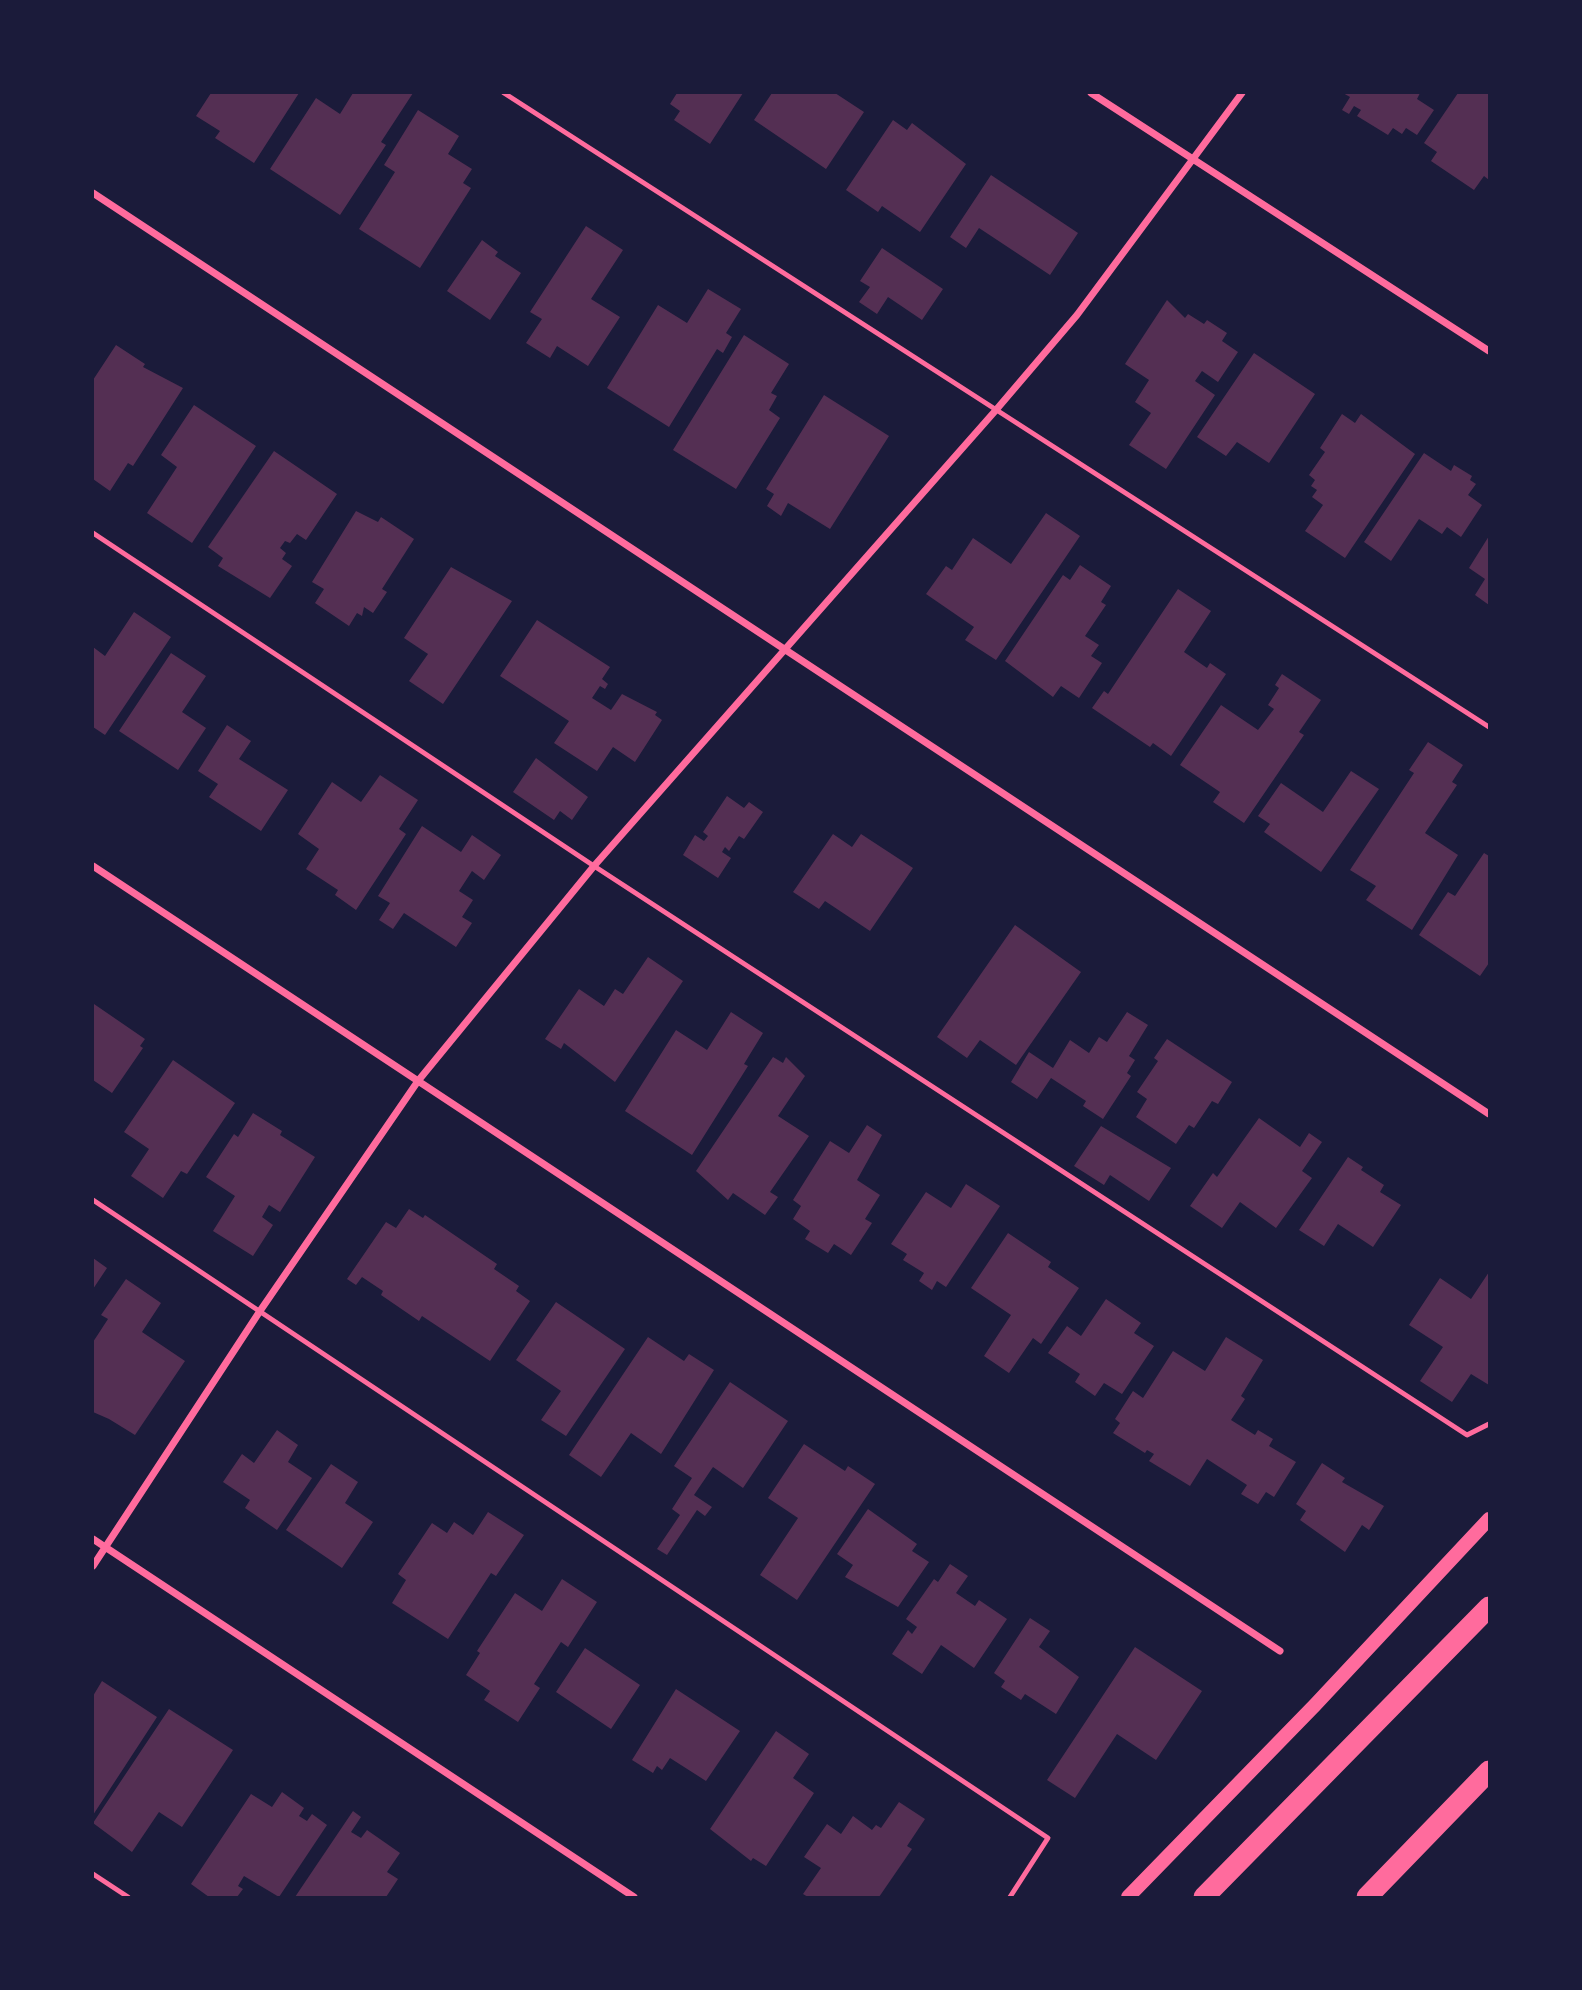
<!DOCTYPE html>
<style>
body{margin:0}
#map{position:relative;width:1582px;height:1990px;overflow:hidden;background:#1b1b3a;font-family:"PT Sans",sans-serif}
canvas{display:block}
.frame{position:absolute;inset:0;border:94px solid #1b1b3a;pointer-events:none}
</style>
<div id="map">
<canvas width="1582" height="1990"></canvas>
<div class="frame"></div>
</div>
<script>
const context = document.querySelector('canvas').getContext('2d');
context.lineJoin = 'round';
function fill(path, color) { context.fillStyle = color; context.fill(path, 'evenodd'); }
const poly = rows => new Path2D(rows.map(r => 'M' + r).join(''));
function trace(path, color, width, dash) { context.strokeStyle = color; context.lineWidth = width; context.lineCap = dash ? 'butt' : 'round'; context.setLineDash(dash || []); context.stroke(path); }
fill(poly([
 [211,93,299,93,254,163,215,138,220,131,196,116],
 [353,93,413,93,381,142,386,145,340,215,270,169,316,98,340,114],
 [677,93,743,93,710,144,674,120,680,111,670,104],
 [772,93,835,93,864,112,826,169,754,120],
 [1343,93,1420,93,1417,99,1434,110,1417,135,1406,128,1402,134,1393,128,1388,135,1357,116,1361,110,1354,106,1349,114,1342,110,1350,97],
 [1458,93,1489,93,1489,180,1484,176,1474,190,1431,161,1437,152,1424,143],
 [418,110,459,136,448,154,472,169,463,183,471,188,420,268,359,229,395,172,384,165],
 [893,120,907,130,912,123,966,164,920,232,882,206,878,212,846,190],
 [991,175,1078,233,1050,275,979,228,966,248,950,237],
 [586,226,623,250,591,299,620,317,588,366,557,346,550,358,526,343,542,319,530,312],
 [482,240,498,252,495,256,521,273,490,320,447,291],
 [882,248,943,289,922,320,888,297,877,314,859,302,870,287,860,281],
 [708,289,741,309,726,333,732,337,723,353,717,349,669,427,607,388,658,305,687,323],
 [1167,300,1185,318,1188,314,1204,324,1207,320,1227,333,1222,341,1238,352,1218,382,1202,371,1195,381,1215,395,1166,469,1129,445,1151,413,1135,402,1149,380,1125,364],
 [744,335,789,364,771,393,777,396,769,410,780,418,736,489,673,450],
 [116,345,145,364,143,367,183,388,133,466,128,463,110,491,93,479,93,380],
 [1254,353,1315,394,1269,463,1237,442,1226,456,1197,437],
 [824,395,889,436,830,529,788,503,781,516,767,506,774,494,766,489],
 [194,405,256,446,192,543,147,513,177,467,161,455],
 [1342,414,1355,423,1361,414,1415,454,1345,558,1305,531,1323,505,1312,497,1317,490,1311,486,1315,480,1309,475,1325,452,1320,448],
 [274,451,337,494,306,540,297,534,290,543,285,541,280,548,286,553,282,559,292,566,270,598,218,566,223,558,208,547],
 [1424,453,1451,471,1454,465,1472,476,1470,480,1476,484,1468,495,1482,505,1461,537,1447,527,1442,534,1419,519,1391,561,1364,542],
 [356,511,378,522,381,517,414,539,382,589,387,592,373,613,364,607,362,616,357,613,349,626,315,603,324,589,312,582],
 [1046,513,1080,536,996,660,965,640,974,627,926,594,946,566,952,570,973,538,1011,564],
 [1489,536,1489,605,1475,595,1485,579,1469,568],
 [1080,565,1111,586,1101,602,1106,605,1085,636,1099,645,1091,656,1102,663,1079,698,1061,686,1053,697,1005,661,1063,575,1070,580],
 [451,567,512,601,443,704,409,681,428,654,404,638],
 [1178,589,1211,611,1184,652,1207,668,1210,663,1226,674,1171,756,1153,743,1150,747,1092,708,1104,691,1108,694],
 [134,612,171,637,105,735,93,727,93,647,105,656],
 [537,620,610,667,602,679,608,684,605,689,600,686,592,698,611,710,622,694,657,712,655,715,662,720,635,762,613,747,597,771,554,743,569,721,500,676],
 [171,653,206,676,182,712,206,728,178,770,119,731],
 [1282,674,1321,700,1299,732,1304,735,1244,823,1213,802,1220,792,1180,765,1221,705,1258,730,1274,709,1268,705,1279,688,1275,685],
 [227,725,251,741,239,759,288,790,261,831,209,797,218,784,198,771],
 [1428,742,1463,765,1452,782,1457,785,1425,833,1458,855,1412,930,1366,900,1376,886,1350,870,1414,773,1409,770],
 [536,758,588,797,572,820,560,811,554,820,513,792],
 [1351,771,1379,789,1321,872,1264,832,1270,824,1258,816,1281,783,1323,812],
 [380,775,418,800,399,829,406,834,356,910,335,895,338,890,306,869,319,849,298,834,332,782,361,802],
 [727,796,744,808,749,802,763,812,744,839,739,836,729,851,725,847,722,852,731,858,718,878,683,855,695,835,704,841,708,836,703,832],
 [422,826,461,852,472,835,501,855,484,880,472,871,459,891,473,900,462,917,472,923,456,947,404,913,393,929,379,920,390,903,378,896],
 [833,834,852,847,861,834,913,868,870,931,825,901,819,909,793,892],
 [1484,853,1489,856,1489,963,1480,976,1419,935,1448,892,1455,896],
 [1015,925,1081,972,1016,1065,980,1040,967,1058,937,1037],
 [648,957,683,981,615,1082,564,1043,561,1049,545,1039,579,989,604,1006,615,989,623,994],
 [94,1004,145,1039,140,1046,143,1048,112,1093,93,1080],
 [731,1012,763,1033,744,1064,748,1066,692,1155,625,1111,676,1030,707,1050],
 [1127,1012,1148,1025,1129,1056,1135,1060,1127,1073,1131,1076,1103,1119,1083,1106,1086,1101,1051,1078,1037,1099,1011,1082,1029,1052,1053,1068,1070,1040,1089,1053,1099,1037,1107,1042],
 [1167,1039,1232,1082,1218,1104,1212,1101,1194,1128,1189,1125,1176,1144,1136,1117,1147,1099,1137,1092,1158,1061,1154,1058],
 [773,1057,783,1063,786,1057,805,1076,778,1116,809,1136,770,1192,778,1197,765,1215,733,1193,728,1200,696,1171],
 [173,1060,235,1103,187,1174,181,1171,163,1198,131,1176,149,1149,124,1132],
 [253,1113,282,1131,280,1135,315,1157,280,1212,269,1205,262,1217,273,1225,253,1256,213,1231,235,1196,206,1177,234,1134,238,1137],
 [1259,1118,1300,1147,1309,1133,1322,1142,1302,1171,1312,1178,1276,1228,1240,1202,1222,1228,1190,1206,1213,1173,1217,1177],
 [867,1125,882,1135,857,1180,880,1195,865,1219,872,1223,851,1255,834,1244,828,1253,805,1239,810,1231,793,1219,801,1206,793,1200,830,1141,849,1153],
 [1101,1126,1171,1168,1149,1201,1110,1175,1104,1185,1074,1166],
 [1348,1157,1363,1167,1361,1170,1384,1185,1380,1192,1401,1205,1373,1247,1338,1224,1324,1246,1299,1230],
 [966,1184,1000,1206,946,1287,937,1281,932,1290,919,1281,924,1273,903,1260,907,1254,891,1244,926,1192,951,1208],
 [409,1209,423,1218,425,1215,497,1264,494,1269,519,1286,516,1291,530,1301,490,1361,422,1316,419,1321,381,1295,383,1291,362,1277,356,1285,347,1279,386,1222,396,1228],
 [1008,1233,1051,1262,1048,1267,1079,1288,1041,1344,1033,1338,1009,1373,984,1356,1011,1315,971,1288],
 [93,1258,107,1268,93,1289],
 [1489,1272,1489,1385,1471,1374,1452,1402,1420,1381,1443,1347,1409,1325,1440,1278,1471,1299],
 [126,1279,161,1303,142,1332,185,1361,135,1435,109,1419,93,1412,93,1342,108,1319,101,1315],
 [1106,1299,1141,1323,1134,1333,1154,1346,1122,1394,1104,1383,1095,1396,1075,1382,1080,1374,1048,1353,1067,1326,1081,1336],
 [556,1302,625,1349,566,1436,541,1420,561,1391,516,1360],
 [648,1337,684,1361,689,1354,714,1370,661,1454,631,1433,601,1477,569,1455],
 [1226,1337,1263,1360,1241,1396,1245,1399,1231,1420,1255,1435,1258,1430,1273,1439,1269,1446,1296,1462,1274,1497,1266,1492,1258,1504,1241,1494,1247,1485,1207,1459,1190,1486,1149,1461,1154,1454,1147,1450,1145,1453,1113,1433,1120,1423,1115,1419,1133,1391,1143,1398,1173,1351,1205,1371],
 [730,1382,788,1421,743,1488,713,1467,694,1495,712,1507,705,1516,697,1510,667,1555,657,1549,680,1515,672,1509,692,1478,674,1466],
 [277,1430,298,1445,288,1462,312,1478,277,1530,245,1508,250,1500,223,1482,242,1454,254,1463],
 [804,1444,845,1471,848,1466,875,1484,797,1600,760,1575,798,1518,768,1498],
 [1322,1463,1345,1478,1342,1482,1384,1506,1369,1530,1362,1525,1345,1552,1300,1520,1306,1511,1296,1504],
 [331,1464,358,1482,345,1503,373,1522,342,1568,286,1530],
 [868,1509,917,1544,912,1551,929,1562,898,1607,845,1577,853,1565,837,1554],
 [488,1512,524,1535,496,1576,491,1573,448,1639,392,1603,406,1580,398,1574,432,1523,447,1533,454,1522,473,1535],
 [950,1564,968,1576,956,1593,975,1606,979,1600,1007,1619,974,1668,941,1645,922,1674,892,1654,908,1630,912,1634,917,1627,906,1619,934,1579,938,1582],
 [562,1579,597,1602,568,1647,561,1642,534,1684,540,1688,518,1722,484,1700,490,1691,466,1675,480,1653,477,1651,515,1593,542,1611],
 [1030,1618,1050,1631,1039,1647,1079,1677,1056,1714,1025,1694,1021,1700,1001,1687,1005,1681,994,1673],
 [1135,1647,1202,1691,1156,1760,1117,1734,1075,1798,1047,1780],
 [585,1648,640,1685,611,1729,556,1692],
 [102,1681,157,1717,93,1815,93,1696],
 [676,1689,740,1731,706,1781,670,1758,662,1770,657,1766,653,1773,632,1760],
 [169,1709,233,1750,182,1827,159,1812,132,1852,93,1823],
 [776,1731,809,1754,793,1778,814,1793,766,1866,753,1858,751,1861,710,1829],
 [282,1792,304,1808,299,1816,307,1821,312,1814,327,1825,279,1897,244,1876,238,1886,243,1889,237,1897,209,1897,191,1884,251,1794,272,1807],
 [899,1802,925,1819,907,1846,912,1849,879,1897,808,1897,803,1894,821,1868,804,1857,827,1824,841,1834,853,1816,872,1830,876,1825,881,1828],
 [353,1811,361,1817,351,1832,361,1838,367,1830,400,1853,387,1872,398,1879,386,1897,295,1897]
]), '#542f53');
trace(poly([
 [504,93,1489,727],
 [93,533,594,866,1467,1435,1489,1424],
 [93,1200,1048,1838,1010,1897],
 [93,1874,128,1897]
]), '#ff6b9d', 5);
trace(poly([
 [1091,93,1489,351],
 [93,193,1489,1114],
 [93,866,1280,1651],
 [93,1539,634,1897],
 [93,1566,260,1311,418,1081,594,866,996,410,1077,315,1242,93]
]), '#ff6b9d', 7);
trace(poly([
 [1128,1897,1315,1705,1489,1519]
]), '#ff6b9d', 14);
trace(poly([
 [1204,1897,1489,1607],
 [1367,1897,1489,1771]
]), '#ff6b9d', 21);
</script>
